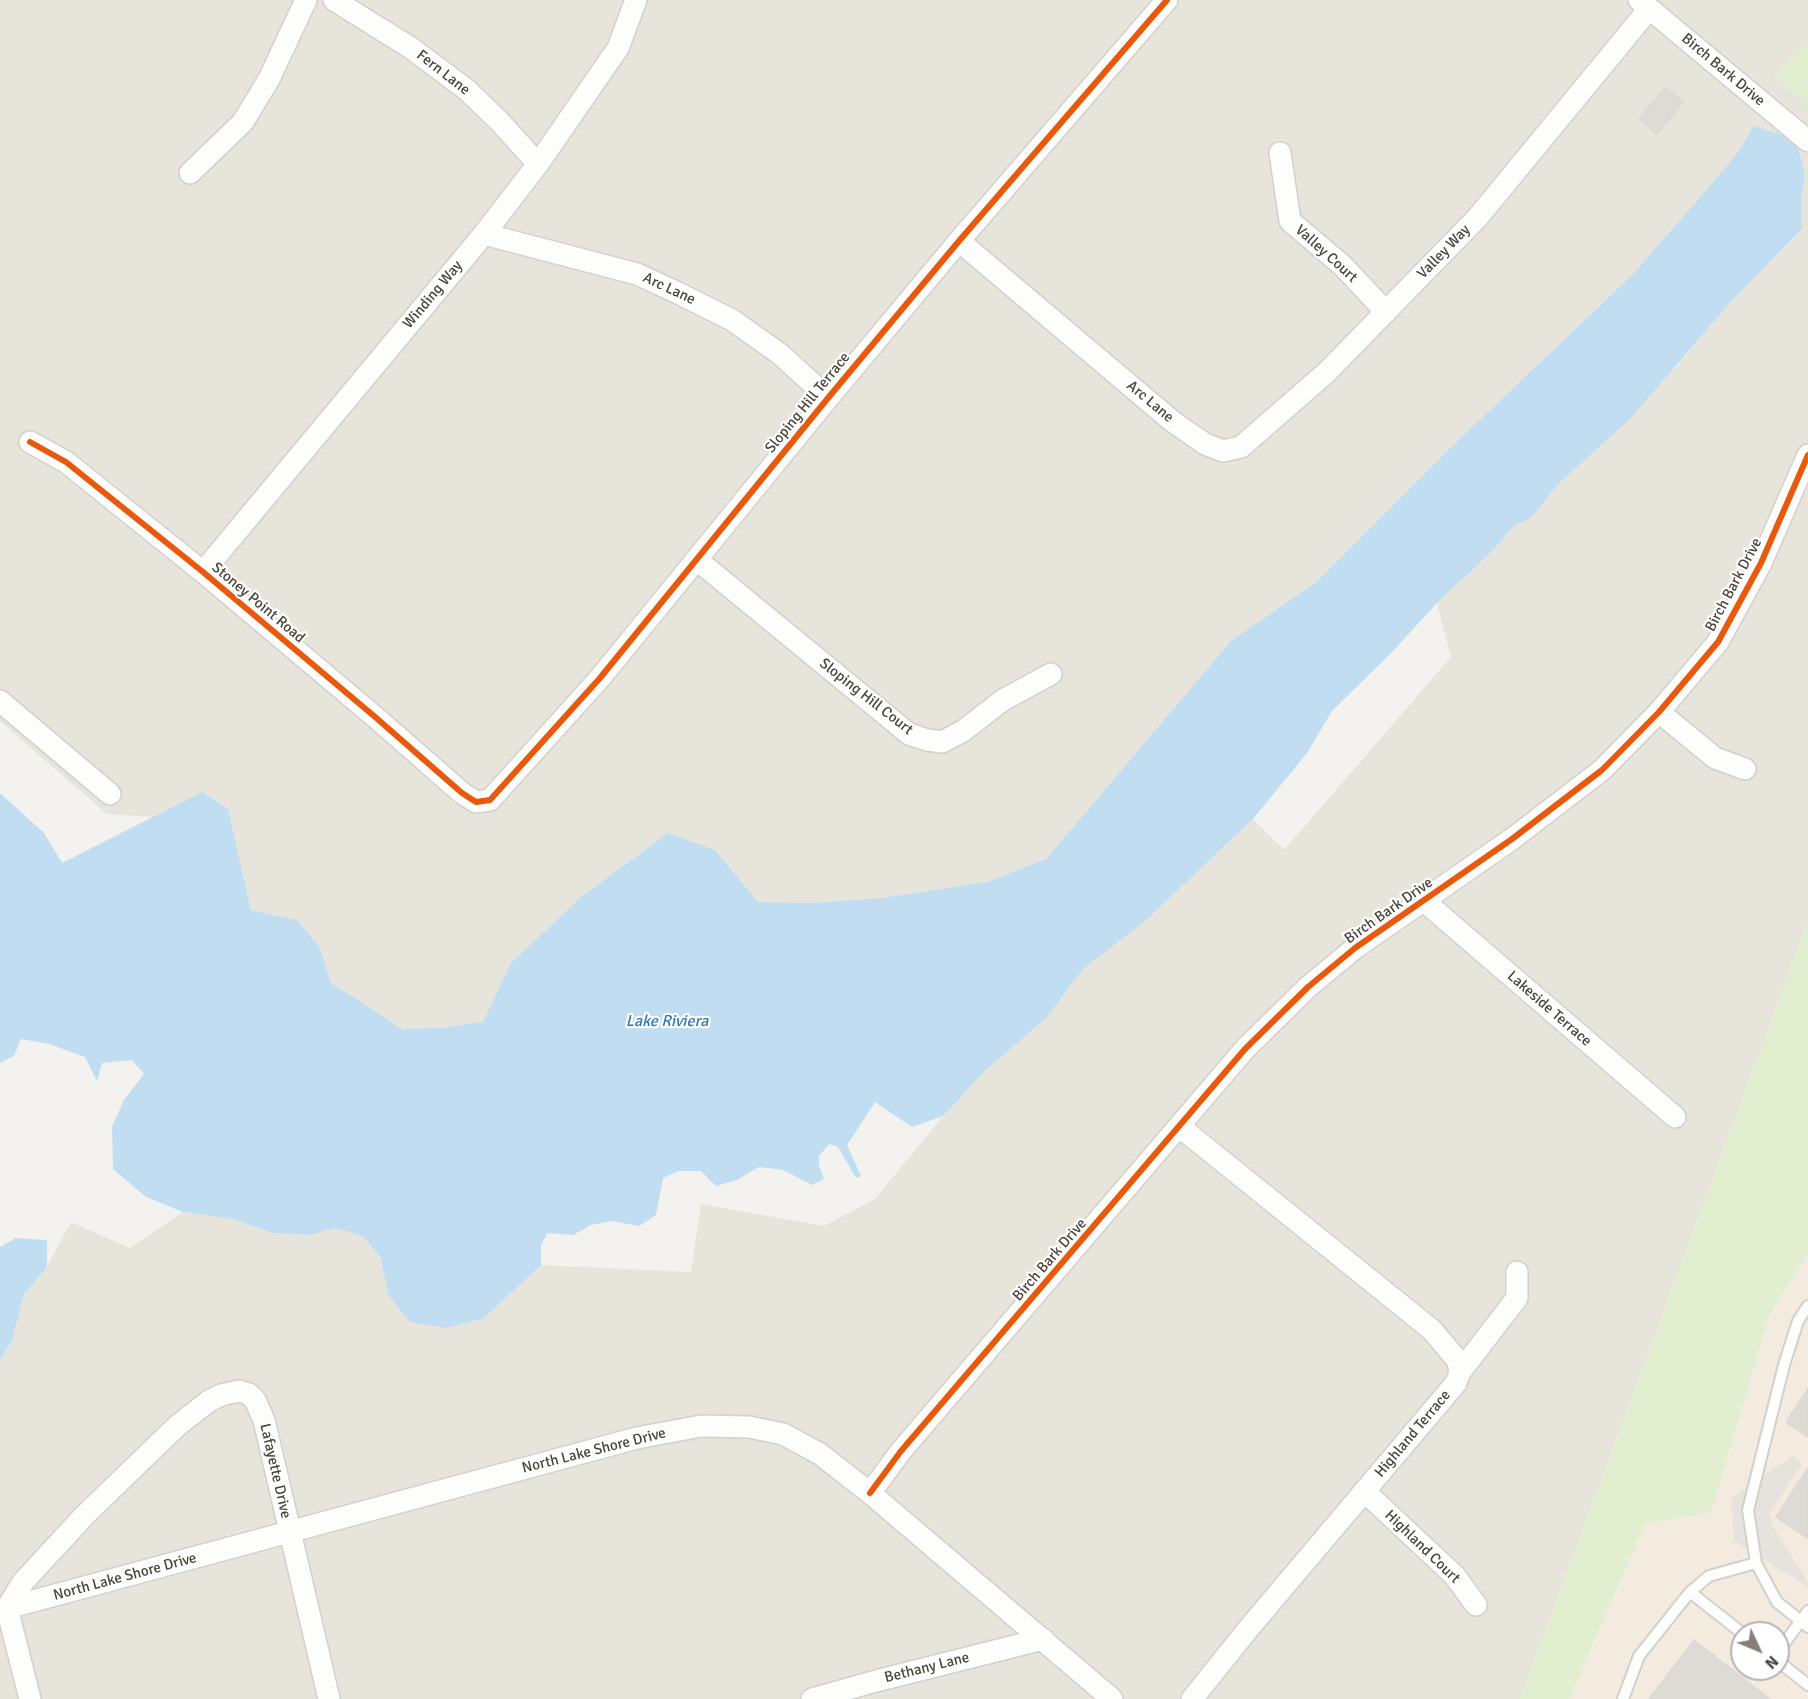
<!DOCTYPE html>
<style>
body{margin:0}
#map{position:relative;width:1808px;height:1699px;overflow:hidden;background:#f4f2ee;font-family:Signika,sans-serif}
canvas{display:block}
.north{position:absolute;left:1730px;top:1621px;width:60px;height:60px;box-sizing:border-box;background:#fff;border:2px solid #b7b4b0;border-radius:50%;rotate:134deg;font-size:16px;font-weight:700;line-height:24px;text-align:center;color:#4b4439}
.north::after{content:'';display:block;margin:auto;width:21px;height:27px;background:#868178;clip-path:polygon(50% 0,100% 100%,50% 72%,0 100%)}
</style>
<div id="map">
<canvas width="1808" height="1699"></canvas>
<div class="north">N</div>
</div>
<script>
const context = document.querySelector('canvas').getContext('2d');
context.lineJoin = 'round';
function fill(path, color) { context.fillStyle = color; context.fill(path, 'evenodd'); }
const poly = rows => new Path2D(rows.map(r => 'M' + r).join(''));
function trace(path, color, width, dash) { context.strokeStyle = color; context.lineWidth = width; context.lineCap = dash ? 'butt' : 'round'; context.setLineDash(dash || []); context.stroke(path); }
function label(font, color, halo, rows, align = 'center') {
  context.font = font + ' Signika,sans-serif'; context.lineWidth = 4.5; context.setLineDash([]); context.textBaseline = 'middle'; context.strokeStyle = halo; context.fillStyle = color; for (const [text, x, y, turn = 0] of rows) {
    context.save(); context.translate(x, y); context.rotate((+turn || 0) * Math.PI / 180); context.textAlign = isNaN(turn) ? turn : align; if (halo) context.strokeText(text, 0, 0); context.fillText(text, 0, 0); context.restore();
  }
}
fill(poly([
 [0,0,1808,0,1808,39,1774,76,1808,105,1808,921,1520,1699,0,1699,0,1360,12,1341,24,1294,47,1267,71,1222,130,1248,183,1212,233,1219,272,1233,311,1235,335,1228,363,1236,380,1257,389,1296,484,1318,541,1265,691,1272,701,1204,824,1226,875,1199,943,1116,985,1071,1047,1017,1083,969,1143,923,1253,819,1284,850,1451,657,1437,603,1489,554,1515,525,1531,518,1560,482,1676,367,1729,304,1802,230,1801,198,1805,174,1798,147,1753,126,1743,145,1721,173,1632,275,1446,452,1315,583,1231,641,1046,859,987,882,881,898,810,903,758,902,715,850,668,833,581,897,511,963,483,1023,442,1028,403,1029,331,983,319,946,297,920,251,910,228,807,202,792,153,817,107,814,0,721]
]), '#e7e4dc');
fill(poly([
 [1808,1254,1808,1699,1569,1699,1645,1524,1711,1513,1770,1313],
 [1742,1633,1778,1633,1778,1669,1742,1669]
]), '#f3ebdf');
fill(poly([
 [1808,39,1808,105,1774,76],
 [1808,921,1808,1254,1770,1313,1711,1513,1645,1524,1569,1699,1520,1699]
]), '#e1eecf');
fill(poly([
 [1793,1456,1802,1464,1769,1514,1774,1528,1808,1583,1808,1587,1734,1541,1731,1498]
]), '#e6e3df');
fill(poly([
 [1753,126,1782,135,1798,147,1805,175,1801,198,1802,229,1729,304,1630,419,1560,482,1531,518,1515,525,1489,554,1437,603,1391,653,1332,711,1307,753,1253,819,1143,923,1083,969,1047,1017,985,1071,943,1116,912,1127,875,1102,847,1145,861,1176,856,1178,838,1147,829,1144,819,1156,819,1166,824,1179,812,1185,783,1170,759,1167,737,1180,716,1186,701,1171,679,1171,663,1178,656,1215,639,1226,612,1221,591,1225,573,1235,547,1233,541,1245,541,1265,484,1318,446,1328,410,1322,389,1296,380,1257,363,1236,335,1228,311,1235,272,1233,233,1219,183,1212,146,1197,113,1169,112,1127,124,1100,144,1074,132,1060,102,1063,97,1081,85,1057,49,1044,21,1039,14,1056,0,1063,0,793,44,833,62,863,202,792,228,808,251,910,297,920,319,946,331,983,403,1029,442,1028,483,1022,511,963,581,897,668,833,715,850,758,902,810,903,881,898,987,882,1046,859,1231,641,1315,583,1446,452,1632,275,1721,173,1743,145],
 [16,1238,47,1240,47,1267,24,1294,12,1341,0,1360,0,1247]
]), '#c0ddf1');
const building = poly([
 [1665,87,1683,102,1657,134,1639,119,1665,87],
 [1808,1389,1808,1437,1786,1422,1808,1389],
 [1808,1468,1808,1538,1776,1517,1808,1468],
 [1694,1640,1770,1699,1649,1699,1694,1640]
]);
fill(building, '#dedbd6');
trace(building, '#dcd9d4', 1.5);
const lane = poly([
 [1808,1306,1798,1321,1784,1365,1748,1510,1756,1563,1777,1602,1808,1627],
 [1690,1592,1742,1633],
 [1778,1652,1808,1611],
 [1778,1661,1808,1685],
 [1623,1699,1639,1656,1690,1592,1709,1576,1756,1563]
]);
const street = poly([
 [334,0,411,48,467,90,500,122,538,164],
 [1639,0,1808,141],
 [1280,153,1290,221,1343,266,1386,312],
 [190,173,243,122,269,79,306,0],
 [484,234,637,274,678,293,732,320,780,354,828,398],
 [959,241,1172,421,1205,444,1223,451,1241,447,1327,372,1478,217,1649,9],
 [30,442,66,462,203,572,374,716,462,793,476,802,490,800,600,678,828,398,959,241,1167,0],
 [696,559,909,734,927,740,942,742,963,731,1003,700,1051,674],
 [203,572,484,234,538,164,618,48,636,0],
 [0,701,110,794],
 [1659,712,1715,758,1745,769],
 [1424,901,1675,1117],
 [1180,1127,1432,1330,1458,1361,1460,1372,1456,1383,1249,1628,1192,1699],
 [1460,1372,1517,1298,1517,1272],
 [1364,1491,1455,1576,1476,1605],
 [870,1493,901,1451,1245,1049,1308,987,1355,948,1512,839,1602,770,1659,712,1718,642,1761,563,1808,455],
 [0,1610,637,1438,701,1426,749,1427,783,1434,820,1454,870,1493,1112,1699],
 [30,1699,7,1608,23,1582,85,1515,177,1426,209,1401,221,1395,239,1391,249,1394,255,1400,264,1420,329,1699],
 [812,1699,876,1681,1043,1639]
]);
trace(lane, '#d2d0cb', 14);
trace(street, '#d2d0cb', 24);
trace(lane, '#fdfdfc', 10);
trace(street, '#fdfdfc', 21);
trace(poly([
 [30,442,66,462,203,572,374,716,462,793,476,802,490,800,600,678,828,398,959,241,1167,0],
 [870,1493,901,1451,1245,1049,1308,987,1355,948,1512,839,1602,770,1659,712,1718,642,1761,563,1808,455]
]), '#e8590c', 6);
label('15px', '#4b4439', '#fff', [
 ["Birch Bark Drive",1723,70,40],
 ["Fern Lane",443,73,38],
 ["Valley Way",1444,252,-46],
 ["Valley Court",1326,254,42],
 ["Arc Lane",669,289,25],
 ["Winding Way",433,295,-50],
 ["Arc Lane",1150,402,40],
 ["Sloping Hill Terrace",808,403,-51],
 ["Birch Bark Drive",1734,585,-62],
 ["Stoney Point Road",258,603,40],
 ["Sloping Hill Court",866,697,38],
 ["Birch Bark Drive",1389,911,-35],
 ["Lakeside Terrace",1549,1009,41],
 ["Birch Bark Drive",1050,1260,-49],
 ["Highland Terrace",1413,1434,-50],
 ["North Lake Shore Drive",594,1451,-14],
 ["Lafayette Drive",275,1471,77],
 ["Highland Court",1422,1547,44],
 ["North Lake Shore Drive",125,1577,-15],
 ["Bethany Lane",927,1668,-14]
]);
label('italic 16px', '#2e7ab2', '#fff', [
 ["Lake Riviera",667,1022]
]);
</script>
